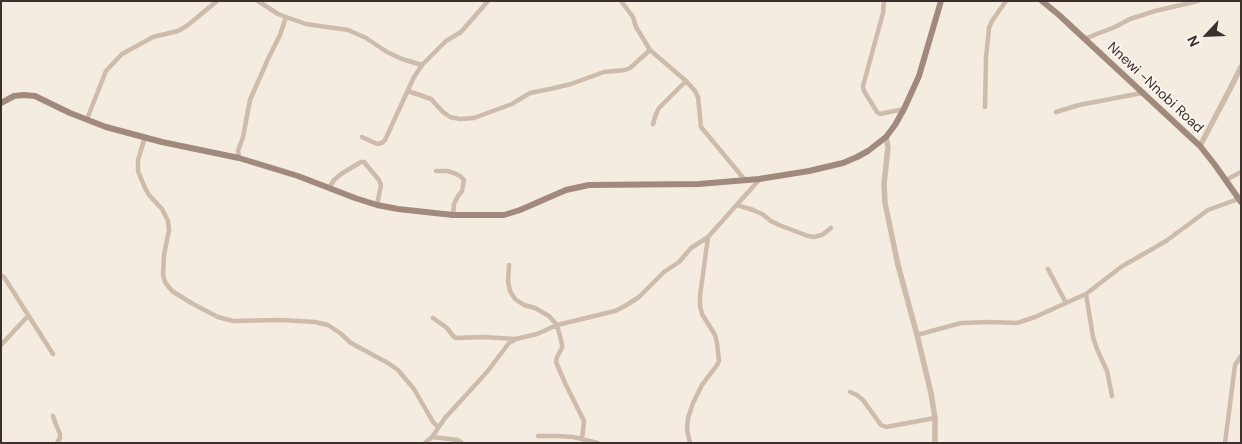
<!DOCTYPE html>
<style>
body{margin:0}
#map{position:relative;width:1242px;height:444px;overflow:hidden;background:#f4ebe1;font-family:"DM Sans",sans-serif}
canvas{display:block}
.frame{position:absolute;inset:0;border:2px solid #3b302b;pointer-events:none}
.north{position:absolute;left:1182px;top:10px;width:50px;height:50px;-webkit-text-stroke:4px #fbf5ee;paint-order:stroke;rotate:245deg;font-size:14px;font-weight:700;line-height:20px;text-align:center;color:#3b302b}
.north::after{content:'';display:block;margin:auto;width:18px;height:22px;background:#3b302b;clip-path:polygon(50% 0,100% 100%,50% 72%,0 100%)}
</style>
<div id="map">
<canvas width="1242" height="444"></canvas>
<div class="frame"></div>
<div class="north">N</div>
</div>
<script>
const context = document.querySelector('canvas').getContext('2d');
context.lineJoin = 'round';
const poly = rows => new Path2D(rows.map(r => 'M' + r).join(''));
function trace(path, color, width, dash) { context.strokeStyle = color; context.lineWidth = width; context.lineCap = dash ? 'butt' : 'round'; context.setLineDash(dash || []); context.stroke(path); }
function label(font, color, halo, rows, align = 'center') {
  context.font = font + ' "DM Sans",sans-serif'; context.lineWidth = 4; context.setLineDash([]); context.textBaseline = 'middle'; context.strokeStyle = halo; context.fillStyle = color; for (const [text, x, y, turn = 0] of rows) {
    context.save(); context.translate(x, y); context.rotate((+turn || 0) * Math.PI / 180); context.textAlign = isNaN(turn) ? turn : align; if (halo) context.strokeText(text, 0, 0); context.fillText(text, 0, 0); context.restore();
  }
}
trace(poly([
 [258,1,278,14,286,17,306,24,348,30,366,38,387,52,402,59,422,65],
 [621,1,633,17,636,27,650,50,686,81,695,91,698,97,701,127,745,180],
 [884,1,883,13,863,86,864,91,877,112,880,114,904,109],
 [1084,39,1115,27,1130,19,1155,11,1198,1],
 [408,91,431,99,443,112,450,117,460,119,474,118,512,104,530,93,550,89,571,84,604,72,625,70,630,68,650,50],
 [985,107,986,58,989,28,992,21,1006,1],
 [1056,112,1079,105,1142,93],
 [87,119,106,71,122,54,153,37,178,31,188,25,217,1],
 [653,124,656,114,659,108,686,81],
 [145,137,138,160,138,171,145,188,149,195,162,209,168,221,169,230,164,255,163,275,165,282,172,291,193,304,218,317,233,321,281,320,315,322,328,325,340,333,351,343,388,363,398,370,414,389,433,422,438,427],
 [362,137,377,144,382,143,385,140,414,77,422,65,446,41,461,32,488,1],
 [239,158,238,151,243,137,250,100,268,59,280,35,286,17],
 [436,171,447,171,454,173,460,176,464,180,462,191,458,196,454,204,453,215],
 [1226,180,1241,172],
 [329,188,334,180,341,174,361,162,364,162,379,180,381,185,377,205],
 [737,205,753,210,762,214,771,221,779,225,808,236,814,237,822,235,831,228],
 [509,265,508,281,510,291,515,299,524,305,535,308,549,316,557,325,562,344,562,348,557,357,556,362,565,383,584,421,582,439],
 [1048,269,1066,303],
 [1,275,4,277,53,354],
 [1086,294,1093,337,1097,349,1107,371,1112,396],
 [433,318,447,328,454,337,456,338,482,337,516,339],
 [917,335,961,323,989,322,1017,323,1035,317,1086,294,1121,267,1166,241,1208,210,1238,199],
 [1,345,28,316],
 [850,392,857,395,863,400,881,425,886,427,935,418],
 [53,416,55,422,60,434,60,438,57,443],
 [538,436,557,436,573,437,598,443],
 [432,437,458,440,462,443],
 [425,443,432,437,445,418,487,372,509,343,516,339,537,334,557,325,615,311,625,306,639,297,664,272,679,262,691,248,708,237,759,180],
 [690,443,687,430,688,418,693,403,702,385,717,365,719,361,717,343,715,335,702,314,700,306,700,296,708,237],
 [1225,443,1235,365,1241,356]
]), '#cdbbac', 4.5);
trace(poly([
 [886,137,888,147,884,184,885,203,898,265,917,335,931,393,935,418,935,443],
 [1200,146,1231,87,1241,67]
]), '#cdbbac', 5.5);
trace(poly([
 [1042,1,1059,15,1200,146,1215,165,1241,202],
 [1,103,14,96,24,95,35,96,70,113,106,127,162,142,239,158,298,176,355,198,377,205,398,209,453,215,504,215,520,210,566,190,589,185,699,184,759,179,809,171,843,163,857,157,868,151,886,137,895,125,904,109,919,76,941,1]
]), '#a18a7d', 6);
label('14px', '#3b302b', '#fbf5ee', [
 ["Nnewi -Nnobi Road",1155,88,43]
]);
</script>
